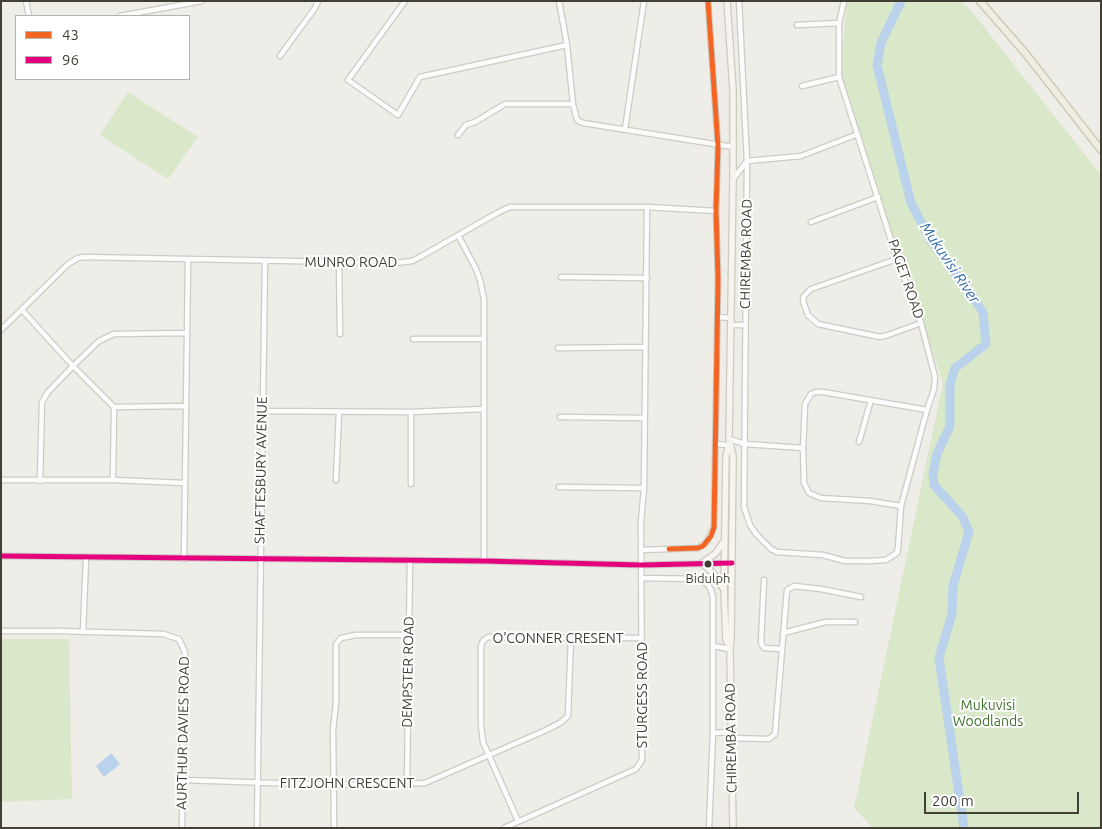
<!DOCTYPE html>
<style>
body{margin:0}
#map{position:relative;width:1102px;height:829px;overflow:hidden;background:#eeede8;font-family:Ubuntu,sans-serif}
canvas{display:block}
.frame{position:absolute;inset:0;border:2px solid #433f35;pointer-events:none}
.legend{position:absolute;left:15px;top:15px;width:175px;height:65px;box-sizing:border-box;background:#fff;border:1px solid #b4b2ae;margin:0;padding:6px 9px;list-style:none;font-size:15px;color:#433f35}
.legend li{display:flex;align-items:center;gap:10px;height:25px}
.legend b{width:25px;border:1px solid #b4b2ae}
.scale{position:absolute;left:924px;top:792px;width:155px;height:22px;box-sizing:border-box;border:2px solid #433f35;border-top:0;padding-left:6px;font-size:15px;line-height:18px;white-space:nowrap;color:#433f35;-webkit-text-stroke:4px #fff;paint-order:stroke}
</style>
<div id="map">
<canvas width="1102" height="829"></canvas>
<div class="frame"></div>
<ul class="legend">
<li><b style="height:6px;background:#f26522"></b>43</li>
<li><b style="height:6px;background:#e5007d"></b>96</li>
</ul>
<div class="scale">200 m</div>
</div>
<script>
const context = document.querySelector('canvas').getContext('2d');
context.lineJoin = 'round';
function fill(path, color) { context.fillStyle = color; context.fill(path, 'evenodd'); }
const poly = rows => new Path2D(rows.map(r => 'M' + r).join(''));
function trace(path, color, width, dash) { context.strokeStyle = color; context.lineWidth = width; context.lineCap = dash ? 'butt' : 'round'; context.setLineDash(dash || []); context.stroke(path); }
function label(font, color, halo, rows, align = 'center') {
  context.font = font + ' Ubuntu,sans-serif'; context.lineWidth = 4; context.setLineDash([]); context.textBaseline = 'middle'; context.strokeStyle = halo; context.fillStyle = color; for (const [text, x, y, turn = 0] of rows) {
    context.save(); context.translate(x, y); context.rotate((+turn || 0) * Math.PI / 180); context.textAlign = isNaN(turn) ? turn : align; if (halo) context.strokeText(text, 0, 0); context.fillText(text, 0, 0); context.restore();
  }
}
fill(poly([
 [847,1,960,1,969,8,1101,175,1101,828,873,828,854,808,943,383,840,79],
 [128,92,198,137,168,179,100,135],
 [1,639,69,639,72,799,1,802]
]), '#d9e8c9');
fill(poly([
 [111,753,120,764,104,777,96,766]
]), '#bad2eb');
trace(poly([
 [901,1,881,43,877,65,911,203,931,241,974,298,983,313,985,333,986,344,955,368,950,385,950,426,937,454,933,473,934,485,962,516,969,532,953,586,952,614,939,658,964,828]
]), '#bad2eb', 9);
const street = poly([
 [26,1,29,16],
 [405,1,348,80,398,115,420,77,567,45],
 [559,1,567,45,573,104,577,120,583,123,733,147],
 [739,1,747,161,744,507,750,525,756,534,771,549,777,552,823,555,845,561,870,561,886,560,897,553,898,548,901,506,927,410,934,389,935,377,921,323,897,259,839,77,839,23,844,1],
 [120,16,202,1],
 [797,25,839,23],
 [280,56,315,8,318,1],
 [802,86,839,77],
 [625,129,644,1],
 [458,135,466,125,475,122,505,104,573,104],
 [733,179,747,161,801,156,858,134],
 [811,222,878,197],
 [458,235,476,269,480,280,484,299,484,561],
 [897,259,811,289,804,296,803,301,808,315,818,324,880,337,888,335,921,323],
 [339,262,340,334],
 [561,277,647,278],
 [22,310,73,366,114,407],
 [717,317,731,318],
 [731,325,745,325],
 [1,330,68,264,78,258,84,257,395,263,412,261,420,257,497,213,510,207,647,207,716,211],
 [413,339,484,339],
 [558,348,645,347],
 [262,411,411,412,484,409],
 [411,412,411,484],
 [560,417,644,418],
 [729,439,745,444,803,448],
 [859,442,871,400],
 [715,444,729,445],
 [1,480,113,480,185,483],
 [113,480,114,407,186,406],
 [336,480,339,412],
 [40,481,42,402,48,392,73,366,99,341,114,334,187,333],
 [559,487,644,488],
 [901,506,870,501,821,498,809,493,804,483,803,448,805,404,811,394,816,392,823,392,927,410],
 [641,550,698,548,707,542,714,527,718,279,716,211,718,146,708,1],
 [1,556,484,561,641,565,732,563],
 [184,559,188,260],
 [642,578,699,579,708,585,711,590,713,597,713,733,709,828],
 [764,580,761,643,764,648,781,649],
 [1,631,59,631,163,634,179,639,185,652,185,661,183,708,182,828],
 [83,632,86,558],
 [783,633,826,622,855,622],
 [713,646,730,649],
 [713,733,731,732],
 [731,738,769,739,775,734,787,590,794,586,821,589,861,597],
 [183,780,333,785,425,783,544,731,560,723,568,716,571,638],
 [407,784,410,560],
 [518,821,483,742,481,725,481,646,483,641,488,637,642,638],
 [257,828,265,261],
 [334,828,333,730,336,703,336,644,341,638,356,635,409,635],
 [504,828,636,769,642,760,641,522,644,488,647,207]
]);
const secondary = poly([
 [727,1,733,90,733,179,729,439,733,456,731,639,730,649,733,828],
 [729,445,726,456,724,590,726,639,730,649],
 [723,588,714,574,702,563,716,553,724,541]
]);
const primary = poly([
 [980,1,1026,54,1101,150]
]);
trace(street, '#cccbc5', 7);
trace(secondary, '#cdcbbf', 8);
trace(primary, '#d0cbb6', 9);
trace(street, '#fcfcfc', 4.5);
trace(secondary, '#f6f4ed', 5.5);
trace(primary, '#f0ede3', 6);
trace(poly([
 [669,549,698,548,703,546,711,536,714,527,718,279,716,211,718,146,708,1]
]), '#f26522', 5);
trace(poly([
 [1,556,484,561,641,565,732,563]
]), '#e5007d', 5);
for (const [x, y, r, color] of [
 [708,564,4.5,"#433f35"]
]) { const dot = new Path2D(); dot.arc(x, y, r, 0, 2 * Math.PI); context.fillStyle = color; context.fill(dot); trace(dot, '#fff', 2); }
label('13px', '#433f35', '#fff', [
 ["Bidulph",708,579]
]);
label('14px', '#433f35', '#fff', [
 ["CHIREMBA ROAD",746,254,-89],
 ["MUNRO ROAD",351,262],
 ["PAGET ROAD",906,279,71],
 ["SHAFTESBURY AVENUE",261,470,-89],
 ["O'CONNER CRESENT",558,638],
 ["DEMPSTER ROAD",408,672,-89],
 ["STURGESS ROAD",642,695,-90],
 ["AURTHUR DAVIES ROAD",183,733,-89],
 ["CHIREMBA ROAD",731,738,-91],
 ["FITZJOHN CRESCENT",347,783]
]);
label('14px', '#3f722b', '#fff', [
 ["Mukuvisi",988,705],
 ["Woodlands",988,721]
]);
label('italic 15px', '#336caa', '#fff', [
 ["Mukuvisi River",950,263,56]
]);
</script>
